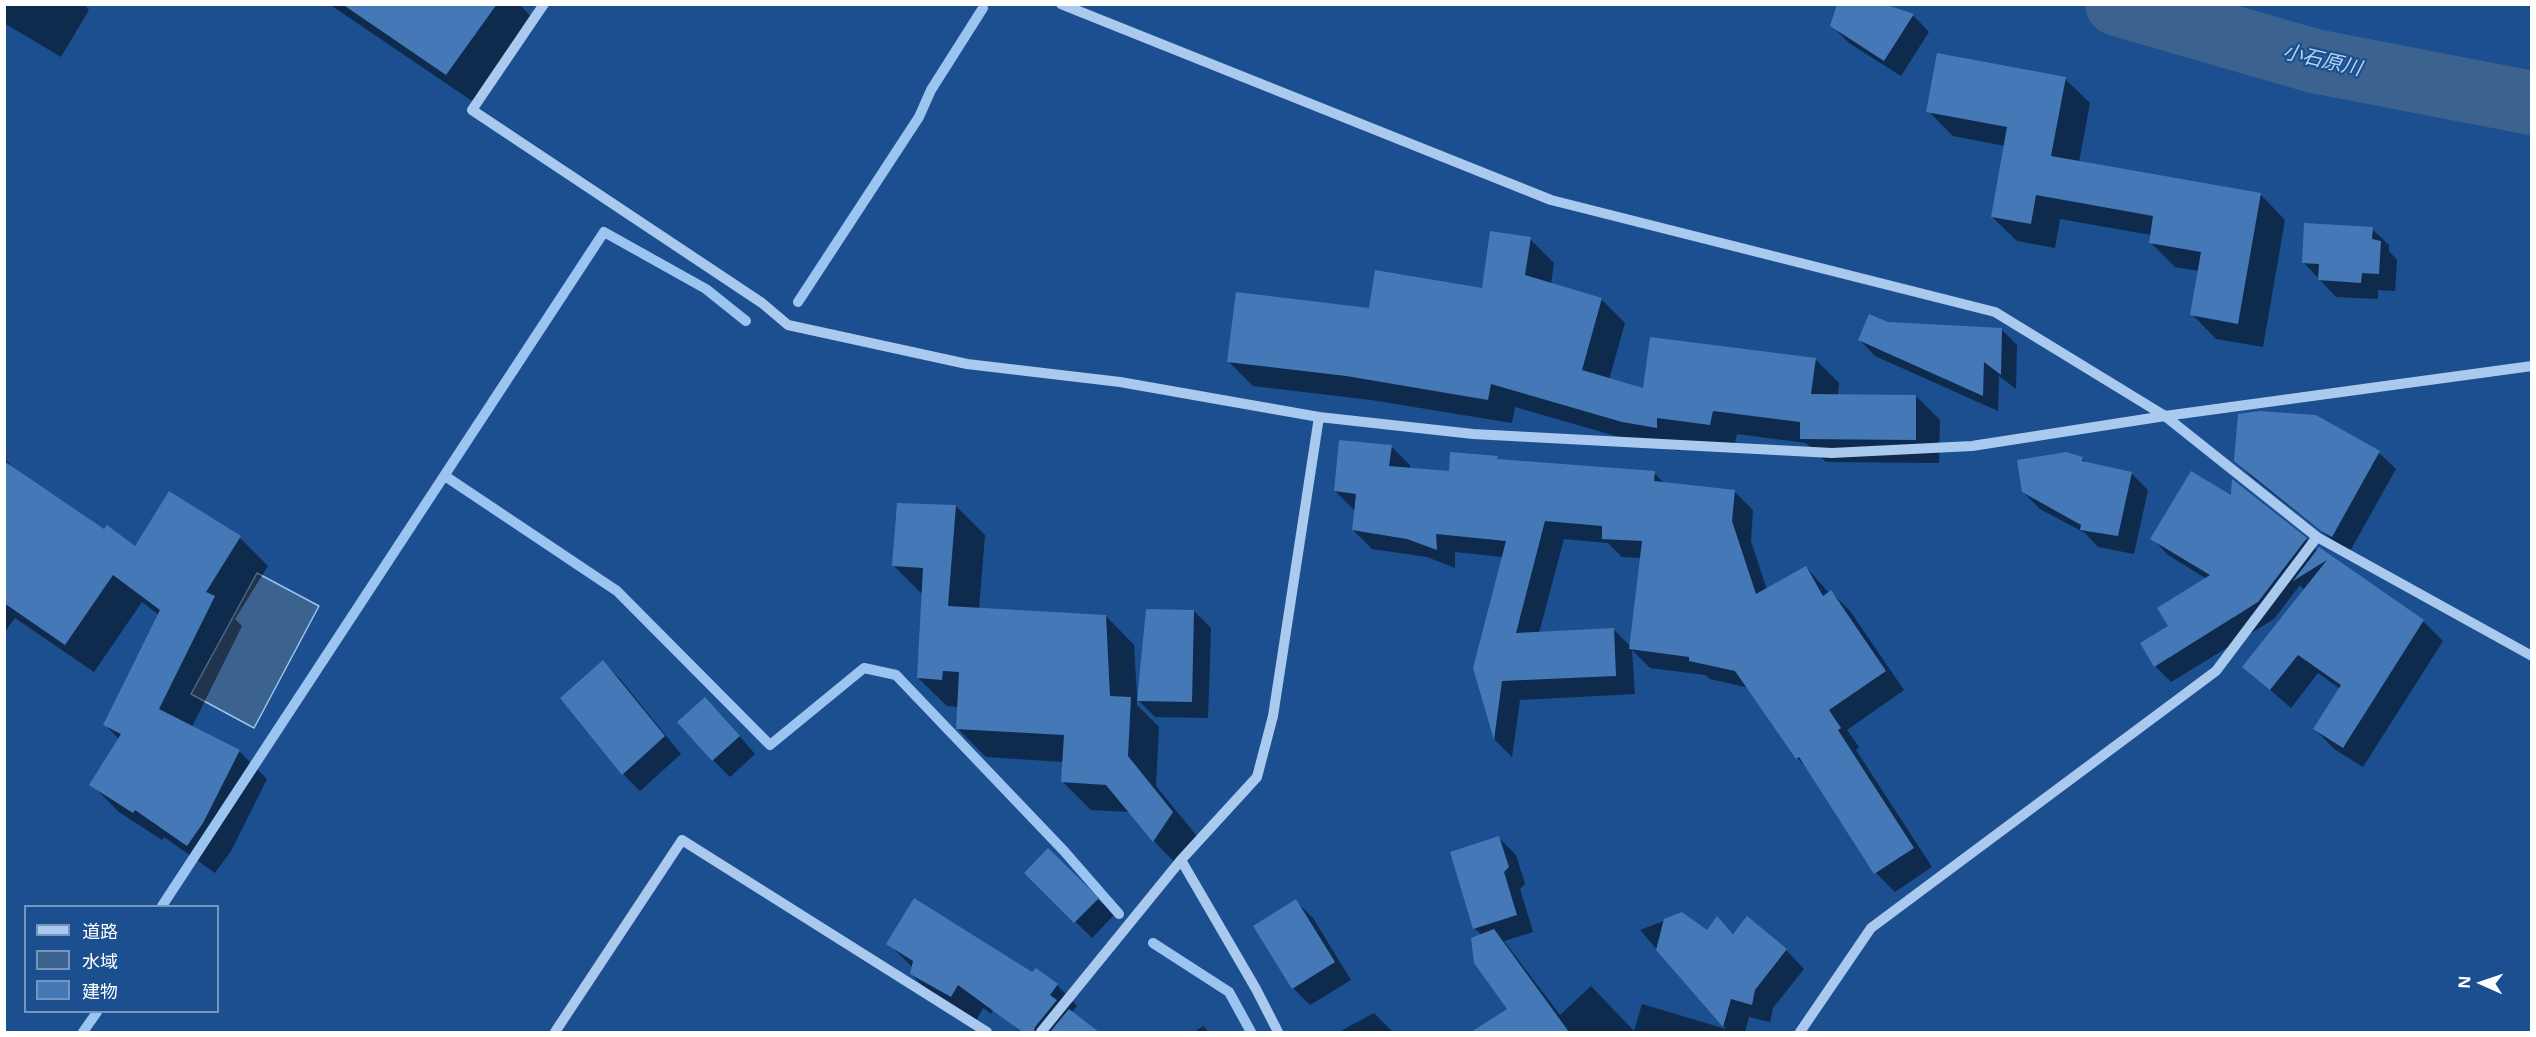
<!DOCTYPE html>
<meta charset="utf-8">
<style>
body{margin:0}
#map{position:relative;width:2536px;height:1037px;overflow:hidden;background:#1b4f8f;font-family:"Open Sans","Noto Sans JP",sans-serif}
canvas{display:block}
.frame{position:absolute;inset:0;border:6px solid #fff;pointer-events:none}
.legend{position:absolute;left:24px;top:905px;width:195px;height:108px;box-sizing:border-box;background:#1b4f8f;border:2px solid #7695bc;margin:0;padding:8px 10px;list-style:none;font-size:18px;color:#fff}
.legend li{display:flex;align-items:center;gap:12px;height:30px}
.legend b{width:30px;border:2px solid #7695bc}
.north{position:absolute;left:2452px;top:953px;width:60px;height:60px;-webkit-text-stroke:4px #1b4f8f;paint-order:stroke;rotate:273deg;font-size:16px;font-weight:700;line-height:24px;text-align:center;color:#fff}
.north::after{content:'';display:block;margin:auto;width:21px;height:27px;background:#fff;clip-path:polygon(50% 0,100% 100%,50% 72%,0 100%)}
</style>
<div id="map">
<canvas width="2536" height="1037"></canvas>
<div class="frame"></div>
<ul class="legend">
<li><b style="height:8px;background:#a9c9ee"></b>道路</li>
<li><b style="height:16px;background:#3c6290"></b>水域</li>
<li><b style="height:16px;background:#4478b7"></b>建物</li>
</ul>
<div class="north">N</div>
</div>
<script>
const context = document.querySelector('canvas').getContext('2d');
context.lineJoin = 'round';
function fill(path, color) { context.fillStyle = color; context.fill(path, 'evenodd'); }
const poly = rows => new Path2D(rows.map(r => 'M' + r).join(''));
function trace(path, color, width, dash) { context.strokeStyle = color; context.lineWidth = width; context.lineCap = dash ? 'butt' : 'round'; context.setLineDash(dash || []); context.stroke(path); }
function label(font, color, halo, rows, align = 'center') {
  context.font = font + ' "Open Sans","Noto Sans JP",sans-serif'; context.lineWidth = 4.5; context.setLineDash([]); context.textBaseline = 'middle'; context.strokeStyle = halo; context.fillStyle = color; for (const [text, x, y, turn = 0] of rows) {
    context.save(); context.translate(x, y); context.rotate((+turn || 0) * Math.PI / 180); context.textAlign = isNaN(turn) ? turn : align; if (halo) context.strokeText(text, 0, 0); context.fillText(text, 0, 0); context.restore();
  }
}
const water = poly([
 [257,573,319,606,254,728,191,694,257,573]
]);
fill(water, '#3c6290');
trace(water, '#9cc4f0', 1.5);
fill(poly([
 [4,4,84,4,89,10,61,57,4,23],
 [329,4,519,4,537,23,478,105],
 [1913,15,1929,32,1901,76,1849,43,1832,26],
 [2065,79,2090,103,2079,162,2261,195,2285,220,2263,347,2216,339,2192,314,2199,271,2175,267,2150,242,2151,235,2060,219,2055,248,2017,241,1992,217,2005,146,1953,136,1928,111],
 [2372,229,2389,245,2389,251,2397,260,2395,291,2378,290,2378,299,2336,297,2303,262],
 [1530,239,1554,263,1551,284,1601,299,1625,323,1609,380,1644,390,1815,359,1839,383,1838,395,1916,396,1940,420,1939,463,1826,462,1806,443,1737,434,1734,448,1681,441,1680,451,1647,445,1515,407,1512,423,1371,400,1253,386,1229,362,1370,310,1484,290],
 [1887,323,2002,330,2017,345,2016,389,1999,376,1998,411,1875,356,1860,340],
 [2316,417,2379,453,2396,469,2349,553,2252,477,2235,460],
 [1391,446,1410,465,1410,469,1450,473,1497,458,1500,461,1654,473,1665,484,1734,491,1753,510,1751,541,1767,590,1806,567,1829,593,1831,592,1850,611,1904,690,1847,730,1859,747,1856,750,1932,867,1895,892,1876,873,1810,771,1797,758,1749,688,1710,679,1705,675,1650,668,1632,650,1635,694,1520,700,1512,757,1495,740,1474,668,1503,557,1455,552,1455,568,1427,557,1372,549,1353,530,1354,510,1335,491],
 [1564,539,1608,543,1622,557,1642,558,1631,647,1613,629,1539,633],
 [4,458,10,464,9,466,104,531,136,548,170,493,240,538,268,566,235,619,242,626,192,727,239,751,267,779,231,851,215,873,164,837,162,840,119,812,91,784,119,739,105,725,159,615,142,602,94,672,15,618,4,633],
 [2082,459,2087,463,2131,473,2148,490,2134,554,2098,547,2085,533,2040,509,2023,492],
 [956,506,985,535,979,609,1106,616,1134,645,1137,696,1194,611,1211,628,1208,718,1155,717,1137,699,1137,705,1159,727,1156,786,1201,841,1182,870,1154,841,1130,812,1091,810,1062,781,1063,762,986,757,957,728,958,707,947,706,918,678,922,594,893,565],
 [2152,538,2306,539,2317,551,2423,621,2443,641,2363,767,2334,749,2315,729,2340,689,2318,673,2291,708,2244,667,2305,591,2300,585,2274,619,2171,682,2155,666,2170,627,2207,579,2168,555],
 [603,662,620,679,681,754,640,791,623,774],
 [722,716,755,754,730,777,713,760],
 [1499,838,1516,855,1525,884,1520,889,1533,932,1504,941,1560,1015,1591,986,1634,1031,1642,1004,1726,1029,1640,930,1682,914,1707,932,1718,918,1734,934,1786,950,1804,969,1773,1008,1770,1022,1749,1017,1745,1032,1474,1032,1509,1010,1482,935,1474,928],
 [1048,850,1114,915,1092,938,1026,873],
 [1296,901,1313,918,1351,980,1310,1005,1293,988],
 [888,943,1013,972,991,1014,983,1008,976,1021,936,999,911,974,913,968],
 [1057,985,1077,1006,1071,1013,1097,1032,1020,1032,1006,1019],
 [1374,1013,1393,1032,1339,1032],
 [1203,1026,1209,1032,1194,1032]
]), '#0007');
trace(poly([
 [798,302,919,117,931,90,983,8],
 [445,476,617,591,770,745,864,668,896,675,1064,851,1119,914],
 [162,906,604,232,706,289,746,321],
 [1153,943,1229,992,1251,1032],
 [83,1032,97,1012]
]), '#9cc4f0', 10);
trace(poly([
 [2117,4,2314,61,2532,103]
]), '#3c6290', 64);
fill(poly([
 [342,4,497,4,446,75],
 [1837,4,1884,4,1914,14,1884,61,1830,26],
 [1937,53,2066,77,2051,156,2261,193,2238,324,2190,315,2201,252,2149,243,2153,216,2036,195,2031,224,1991,217,2007,127,1926,112],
 [2304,223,2373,227,2372,239,2381,241,2379,274,2362,273,2361,283,2318,280,2319,264,2302,263],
 [1490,231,1531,237,1525,275,1602,298,1582,370,1643,388,1650,337,1816,358,1811,394,1916,395,1916,440,1800,439,1800,422,1713,411,1710,425,1657,418,1657,428,1622,422,1491,384,1488,400,1346,376,1227,362,1236,292,1369,308,1375,270,1482,288],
 [1869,314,1888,322,2002,328,2001,375,1984,362,1983,396,1858,340],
 [2260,411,2316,415,2380,451,2332,537,2321,531,2234,461,2238,414],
 [1339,440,1392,445,1389,466,1449,471,1450,452,1498,456,1497,459,1655,471,1654,481,1735,490,1732,521,1756,594,1806,566,1823,596,1831,590,1886,671,1829,710,1841,728,1838,730,1914,848,1874,874,1799,757,1796,759,1735,671,1689,661,1689,657,1629,649,1642,541,1602,539,1602,526,1545,521,1516,633,1614,628,1616,676,1502,681,1494,740,1473,668,1506,541,1436,534,1437,550,1407,539,1352,530,1356,494,1334,491],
 [2066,452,2083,457,2082,461,2132,472,2118,536,2080,530,2081,525,2022,492,2017,460],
 [4,461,104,529,107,525,135,546,169,491,241,536,206,592,215,596,159,709,240,750,203,823,187,846,135,810,133,813,89,785,121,734,103,725,160,610,113,575,65,645,4,603],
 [2191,471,2231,495,2232,479,2307,538,2258,602,2154,667,2140,643,2168,626,2157,608,2210,575,2150,539],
 [897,503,956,505,948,606,1106,615,1110,696,1131,697,1128,756,1173,812,1153,842,1106,785,1061,782,1064,735,956,729,959,672,943,671,942,680,917,678,923,568,892,566],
 [2319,547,2424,620,2343,748,2313,729,2341,685,2298,655,2270,690,2242,667,2327,560,2293,581],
 [1146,609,1194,610,1192,702,1137,701],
 [603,660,665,736,622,775,560,698],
 [705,697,740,736,712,761,677,722],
 [1499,836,1509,867,1504,872,1517,915,1473,929,1450,852],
 [1048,848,1099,898,1074,923,1024,873],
 [914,898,1032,972,1036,968,1058,984,1050,995,1057,1000,1035,1027,1034,1032,1022,1032,958,985,951,997,910,974,913,961,886,944],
 [1296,899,1335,962,1292,989,1253,926],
 [1682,912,1707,930,1717,916,1733,934,1747,916,1787,949,1755,990,1752,1005,1731,999,1723,1027,1656,950,1664,919],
 [1494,929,1569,1032,1471,1032,1507,1009,1474,963,1471,938],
 [1069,1009,1099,1032,1050,1032]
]), '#4478b7');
trace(poly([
 [544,4,472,110,762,303,788,325,967,364,1120,382,1319,417,1473,434,1832,453,1972,446,2165,416,2532,366],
 [1061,4,1551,200,1995,312,2165,416,2317,537,2532,656],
 [1181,860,1256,989,1278,1032],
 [555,1032,682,840,987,1032],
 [1041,1032,1181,860,1257,777,1273,716,1319,417],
 [1800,1032,1871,928,2216,671,2317,537]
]), '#a9c9ee', 10);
label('italic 20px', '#b5d3f5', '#1b4f8f', [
 ["小石原川",2322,61,13]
]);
</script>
